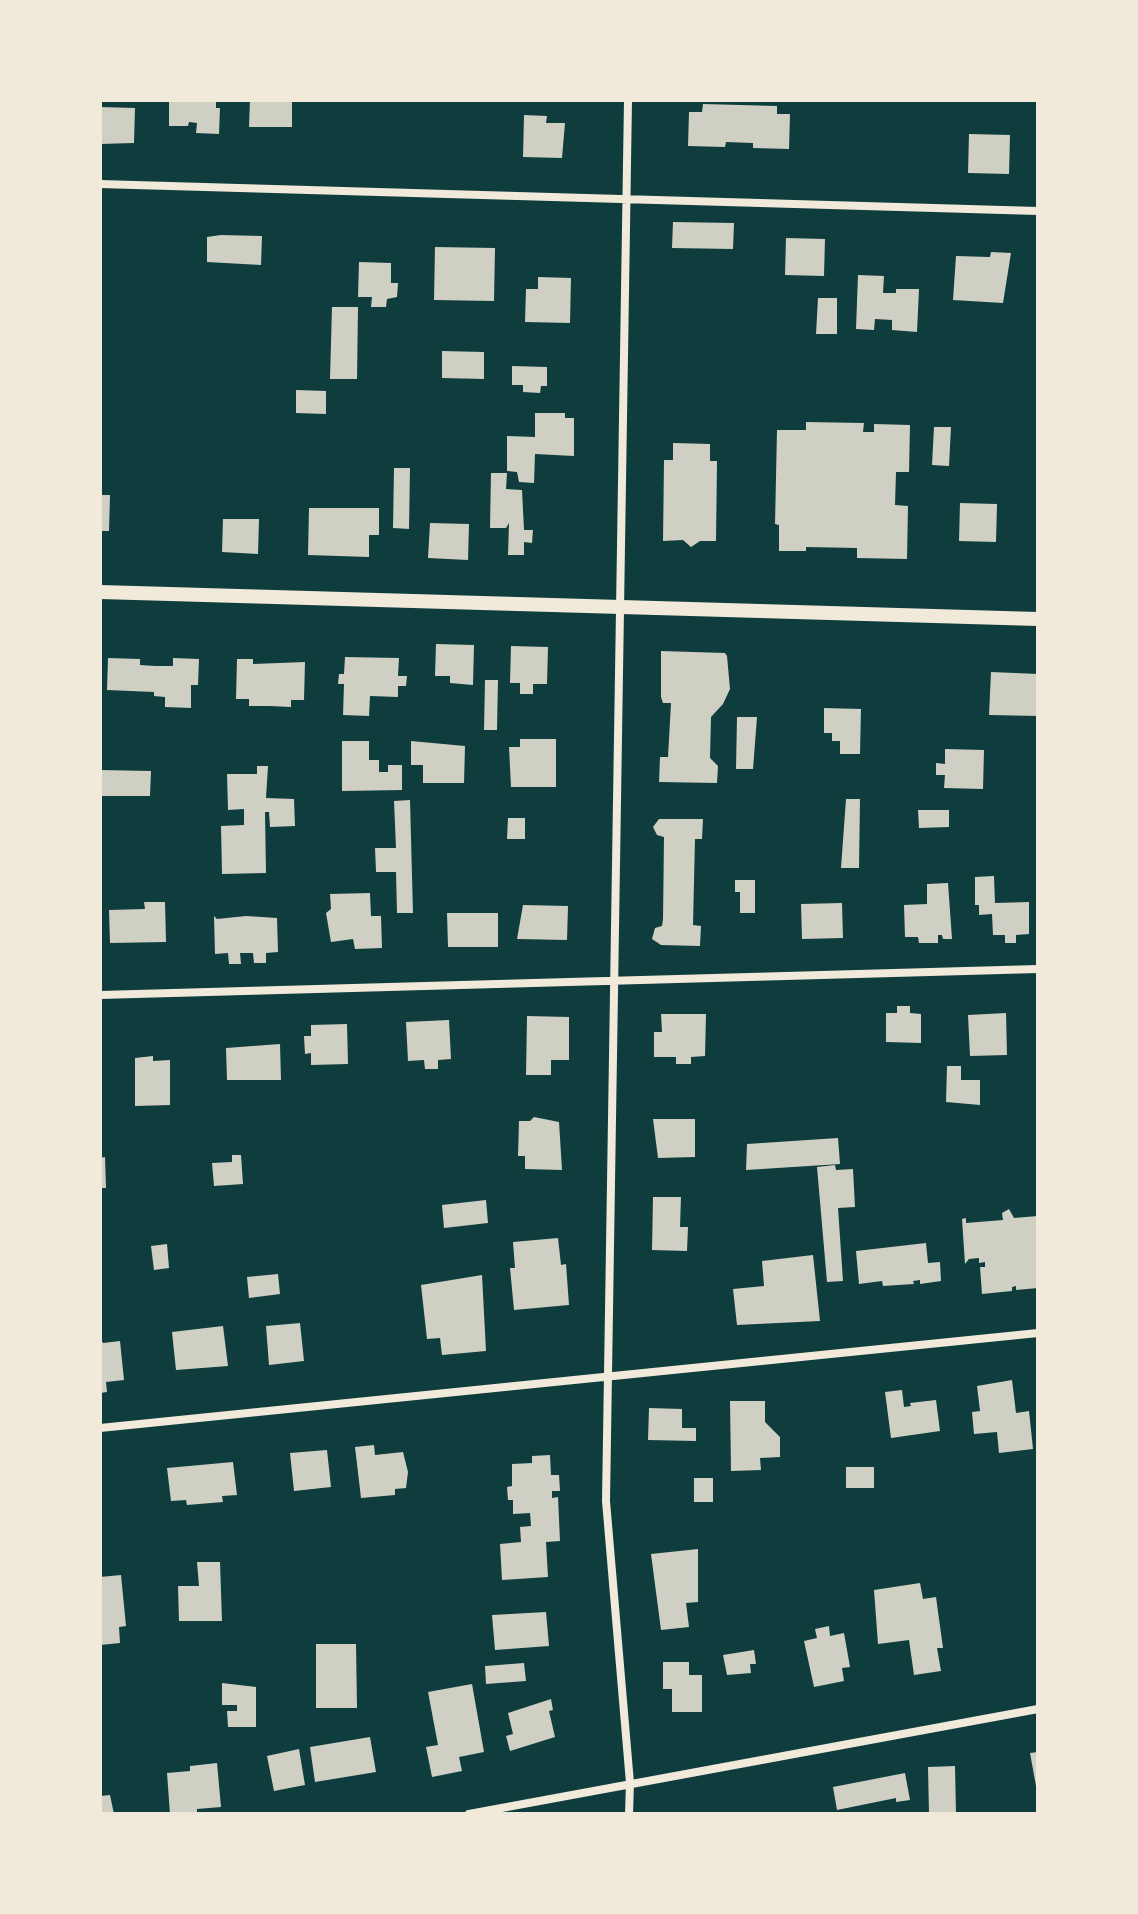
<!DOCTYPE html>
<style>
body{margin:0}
#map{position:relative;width:1138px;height:1914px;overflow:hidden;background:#0f3d3e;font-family:Commissioner,sans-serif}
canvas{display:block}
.frame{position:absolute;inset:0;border:102px solid #f1e9da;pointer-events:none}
</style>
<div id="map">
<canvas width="1138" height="1914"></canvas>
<div class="frame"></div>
</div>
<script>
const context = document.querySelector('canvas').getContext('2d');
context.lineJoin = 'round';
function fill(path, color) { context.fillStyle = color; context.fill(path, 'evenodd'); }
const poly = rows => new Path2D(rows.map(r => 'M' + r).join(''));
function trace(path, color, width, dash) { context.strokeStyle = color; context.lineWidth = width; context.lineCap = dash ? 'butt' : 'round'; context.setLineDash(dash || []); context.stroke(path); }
fill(poly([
 [169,100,216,100,216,108,220,108,219,134,196,133,197,123,189,122,188,126,169,126],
 [250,100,292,100,292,127,249,127],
 [703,104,777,106,777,114,790,114,789,149,753,148,753,143,726,142,725,147,688,146,689,112,702,112],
 [100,107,135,108,134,143,100,144],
 [524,115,547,116,546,123,565,123,562,158,523,157],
 [969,134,1010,135,1009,174,968,173],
 [673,222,734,223,733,249,672,248],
 [221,235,262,236,261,265,207,262,207,237],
 [786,238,825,239,824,276,785,275],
 [435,247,495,248,494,301,434,300],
 [991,252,1011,253,1003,303,953,300,956,256,990,257],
 [359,262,391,263,391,283,398,283,397,297,387,299,386,307,371,307,372,297,358,297],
 [858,275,884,276,883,293,896,293,896,289,919,289,917,332,892,330,892,320,875,319,874,330,856,329],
 [538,277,571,278,570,323,525,322,526,289,538,289],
 [818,298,837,298,837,334,816,334],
 [332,307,358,307,357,379,330,379],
 [442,351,484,352,484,379,442,378],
 [512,366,547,367,547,386,541,386,540,393,523,392,523,385,512,385],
 [296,390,326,391,326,414,296,413],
 [535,413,565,413,565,418,574,418,574,456,535,454,534,483,519,482,517,472,507,471,507,436,535,437],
 [806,422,864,423,863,432,874,432,874,424,910,425,909,472,896,472,895,505,908,506,907,559,857,558,857,548,806,547,806,551,779,551,779,525,775,524,777,430,806,430],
 [934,427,951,427,949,466,932,465],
 [673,443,710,444,710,461,717,461,716,541,700,541,691,547,683,540,663,541,664,460,673,460],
 [394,468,410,468,409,529,393,528],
 [491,473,507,473,506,489,522,490,524,530,533,530,532,543,524,542,524,555,508,555,509,523,506,528,490,528],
 [100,495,110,495,109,531,100,531],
 [960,503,997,504,996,542,959,541],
 [309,508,379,508,379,535,369,535,369,557,308,555],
 [223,519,259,519,258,554,222,552],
 [430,523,469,524,468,560,428,558],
 [436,644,474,645,473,685,450,683,450,676,435,676],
 [511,646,548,647,547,684,533,684,533,694,520,694,520,683,510,683],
 [661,651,725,653,727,656,730,689,723,704,711,717,710,758,718,766,717,783,659,782,660,757,668,757,671,703,663,703,661,697],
 [345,657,399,658,398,676,407,676,406,686,398,686,398,697,370,696,369,716,343,715,344,684,338,684,339,674,344,674],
 [108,658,140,659,140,665,155,666,173,666,173,658,199,659,198,685,191,685,191,708,165,707,165,697,154,696,154,692,107,690],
 [237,659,253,659,253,664,305,662,304,700,291,700,291,707,270,706,249,706,249,699,236,699],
 [991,672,1038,674,1038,716,989,715],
 [485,680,498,680,497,730,484,730],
 [824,708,861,709,860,754,840,754,840,741,832,741,832,733,824,733],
 [737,717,757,717,753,769,736,769],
 [520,739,556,739,556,787,511,787,509,747,520,747],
 [342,741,369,741,369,760,379,760,379,772,388,772,388,765,402,765,402,790,342,791],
 [411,741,465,746,464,783,423,783,423,765,411,765],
 [945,749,984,750,983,789,944,788,945,775,936,775,936,763,945,764],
 [257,766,268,766,266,798,294,799,295,826,270,827,269,812,265,812,266,873,222,874,221,826,244,825,244,809,228,810,227,774,257,774],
 [100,770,151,771,150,796,100,796],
 [846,799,860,799,859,868,841,868],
 [410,800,413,913,397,913,396,872,376,872,375,848,396,848,394,801],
 [918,810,949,810,949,827,919,828],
 [508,818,525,818,525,839,507,839],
 [659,819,703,819,702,839,695,839,693,925,701,926,700,946,661,945,652,939,655,928,662,926,663,919,664,837,657,835,653,827],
 [994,876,995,903,1029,902,1029,934,1016,935,1016,943,1005,943,1005,935,993,935,992,914,979,915,979,905,975,905,975,877],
 [735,880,755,880,755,913,740,913,740,892,735,892],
 [948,883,952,939,943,939,942,935,938,935,938,943,919,943,918,937,905,937,904,905,927,904,927,884],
 [370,893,371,916,381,916,382,948,355,949,353,939,331,942,326,913,331,909,330,894],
 [144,902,165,902,166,942,110,943,109,910,145,909],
 [842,903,843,938,802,939,801,904],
 [523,905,568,906,567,940,517,939],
 [447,913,498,913,498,947,448,947],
 [214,916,217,919,246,916,277,918,278,952,266,953,266,963,254,963,253,953,240,953,241,964,229,964,228,953,215,954],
 [897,1006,910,1006,910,1013,921,1014,921,1043,886,1042,886,1013,897,1013],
 [1006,1013,1007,1055,970,1056,968,1015],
 [661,1014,706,1014,705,1056,691,1057,691,1064,676,1064,676,1057,654,1057,654,1032,662,1032],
 [527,1016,569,1017,569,1060,551,1060,551,1075,526,1075],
 [449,1020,451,1059,438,1060,438,1069,425,1069,424,1060,408,1061,406,1022],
 [347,1024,348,1064,311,1065,311,1053,305,1054,304,1036,311,1036,311,1025],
 [280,1044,281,1080,227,1080,226,1048],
 [153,1056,153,1061,170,1060,170,1105,135,1106,135,1058],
 [947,1066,961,1066,961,1080,980,1080,980,1105,946,1102],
 [534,1117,559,1122,562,1170,525,1169,525,1156,518,1156,519,1121,530,1121],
 [653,1119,695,1119,695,1157,658,1158],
 [838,1138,840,1164,746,1170,747,1144],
 [232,1155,241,1155,243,1184,214,1186,212,1163,232,1162],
 [105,1157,106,1188,100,1188,100,1158],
 [835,1165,836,1170,853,1169,855,1207,838,1208,843,1281,827,1282,817,1167],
 [653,1197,681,1197,680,1227,688,1227,687,1251,652,1250],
 [486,1200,488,1223,444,1228,442,1205],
 [1009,1209,1014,1218,1038,1216,1038,1288,1016,1290,1016,1286,1012,1287,1012,1291,982,1294,980,1267,985,1267,985,1262,979,1263,979,1258,969,1259,965,1264,962,1219,966,1218,966,1223,1003,1220,1002,1213],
 [558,1238,561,1265,566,1264,569,1305,514,1310,510,1268,515,1268,513,1242],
 [926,1243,928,1263,940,1262,941,1281,920,1284,920,1280,913,1281,914,1284,883,1286,882,1281,859,1284,856,1251],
 [167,1244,169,1268,154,1270,151,1246],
 [813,1255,820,1321,737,1325,733,1289,764,1286,762,1261],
 [278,1274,280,1294,249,1298,247,1277],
 [482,1275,486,1351,442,1355,440,1338,427,1339,421,1285],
 [300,1323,304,1361,269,1365,266,1326],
 [223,1326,228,1366,176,1370,172,1332],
 [100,1338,103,1343,120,1341,124,1380,106,1382,107,1392,100,1393],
 [1012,1380,1016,1413,1029,1411,1033,1449,999,1453,997,1432,974,1434,972,1412,980,1411,977,1386],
 [902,1390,904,1407,911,1406,910,1403,936,1400,940,1431,891,1438,885,1392],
 [730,1401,765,1401,765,1422,780,1437,780,1457,760,1458,761,1470,731,1471],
 [649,1408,682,1409,682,1428,696,1428,696,1441,648,1440],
 [374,1445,375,1455,403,1452,408,1472,406,1488,395,1489,395,1495,361,1498,355,1447],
 [327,1450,331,1487,294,1491,290,1453],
 [550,1455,551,1475,559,1475,560,1491,552,1491,552,1498,558,1497,560,1541,546,1542,548,1577,502,1580,500,1544,521,1542,520,1527,531,1526,530,1513,513,1514,513,1500,508,1500,507,1487,512,1486,512,1464,532,1463,532,1456],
 [233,1462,237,1495,222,1496,223,1502,187,1505,186,1500,171,1501,167,1468],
 [846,1467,874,1467,874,1488,846,1488],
 [694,1478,713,1478,713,1502,694,1502],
 [698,1549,698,1602,686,1603,689,1627,661,1630,651,1554],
 [197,1562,220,1562,222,1621,179,1621,178,1586,199,1586],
 [121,1575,126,1626,119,1627,120,1643,100,1645,100,1577],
 [920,1583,923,1599,936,1597,943,1648,937,1648,941,1671,914,1675,909,1640,878,1644,874,1590],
 [546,1612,549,1646,495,1650,492,1615],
 [829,1626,830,1636,844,1633,850,1667,842,1668,844,1681,814,1687,804,1641,817,1638,815,1629],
 [316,1644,356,1644,357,1708,316,1708],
 [754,1650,756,1664,750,1664,751,1673,727,1675,723,1655],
 [663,1662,689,1662,689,1675,702,1675,702,1712,672,1712,672,1689,663,1689],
 [524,1663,526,1681,486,1684,485,1666],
 [222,1683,256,1687,256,1727,228,1727,227,1711,237,1711,237,1705,222,1705],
 [472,1684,484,1752,459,1757,462,1771,432,1777,426,1747,438,1745,428,1692],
 [551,1699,553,1710,549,1711,555,1737,510,1751,506,1736,513,1734,508,1713],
 [370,1737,376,1772,315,1782,310,1747],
 [299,1749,305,1785,274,1791,267,1756],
 [1038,1752,1038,1786,1036,1786,1030,1753],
 [217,1763,221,1807,197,1809,197,1814,170,1814,167,1773,190,1771,190,1766],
 [955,1766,956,1814,929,1814,928,1767],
 [905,1773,910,1800,896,1802,896,1798,837,1810,833,1787],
 [110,1795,114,1814,100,1814,100,1796]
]), '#cfcfc3');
trace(poly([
 [628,100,606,1501,630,1783,629,1814],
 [100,184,1038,211],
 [100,995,1038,969],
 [100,1428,1038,1333],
 [469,1814,1038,1709]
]), '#f1e9da', 8);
trace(poly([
 [100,592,1038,619]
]), '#f1e9da', 14);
</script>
